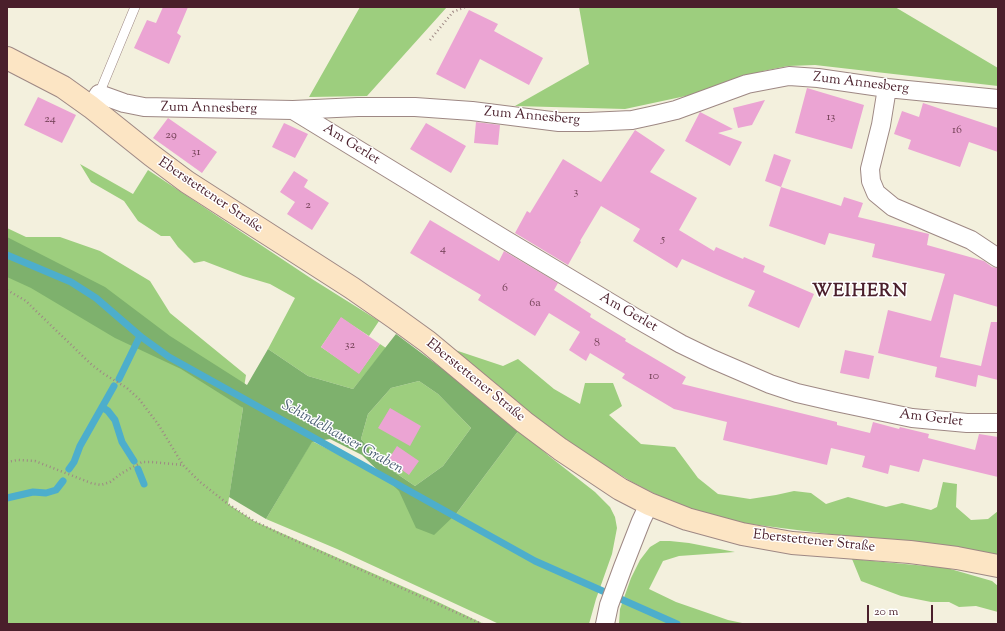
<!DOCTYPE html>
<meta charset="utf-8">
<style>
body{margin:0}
#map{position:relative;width:1005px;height:631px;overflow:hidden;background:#f3f0dd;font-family:"Sorts Mill Goudy",serif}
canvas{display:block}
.frame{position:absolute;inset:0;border:8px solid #4a1f2b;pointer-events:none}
.scale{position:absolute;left:867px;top:605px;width:66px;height:18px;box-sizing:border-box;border:2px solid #4a1f2b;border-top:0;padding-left:5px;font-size:12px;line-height:14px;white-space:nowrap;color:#4a1f2b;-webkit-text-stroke:3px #fff;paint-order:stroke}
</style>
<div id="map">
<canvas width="1005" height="631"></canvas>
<div class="frame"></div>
<div class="scale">20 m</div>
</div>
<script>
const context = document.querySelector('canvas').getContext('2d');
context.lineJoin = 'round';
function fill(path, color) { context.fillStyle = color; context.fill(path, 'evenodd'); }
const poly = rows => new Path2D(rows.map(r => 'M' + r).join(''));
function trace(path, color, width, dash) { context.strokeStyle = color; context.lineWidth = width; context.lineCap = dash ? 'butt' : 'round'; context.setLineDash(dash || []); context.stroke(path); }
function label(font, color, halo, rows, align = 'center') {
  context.font = font + ' "Sorts Mill Goudy",serif'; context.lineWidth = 3; context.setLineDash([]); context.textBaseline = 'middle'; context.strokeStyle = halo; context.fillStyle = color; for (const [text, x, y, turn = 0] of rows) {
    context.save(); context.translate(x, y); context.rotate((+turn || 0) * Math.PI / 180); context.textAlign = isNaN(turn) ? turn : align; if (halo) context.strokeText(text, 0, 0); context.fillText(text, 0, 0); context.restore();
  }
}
fill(poly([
 [360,7,447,7,367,96,309,97],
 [579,7,895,7,998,68,998,86,815,65,788,66,763,71,695,94,625,109,515,106,589,64],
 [80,164,133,194,148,170,312,279,379,321,369,336,341,318,321,347,359,373,380,344,386,348,353,389,308,376,268,349,295,298,270,284,243,276,204,261,194,263,178,247,170,236,161,236,138,221,124,201,91,182],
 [7,228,26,237,60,237,100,251,150,281,170,313,246,375,241,406,243,408,228,504,254,521,436,601,484,624,7,624],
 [452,349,503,366,518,359,554,389,580,404,585,383,613,383,622,406,609,415,641,444,675,447,698,478,718,494,750,499,776,495,794,491,811,493,826,504,848,497,886,507,902,503,931,510,937,507,943,482,957,484,956,507,971,520,988,519,998,511,998,558,931,547,734,522,677,505,632,482,576,448,530,414,494,382],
 [419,381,438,394,471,428,443,466,415,486,384,465,361,439,368,414,391,388],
 [519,430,549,456,595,492,610,507,615,517,617,528,612,554,596,599,589,624,499,624,337,549,266,519,312,441,456,514],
 [660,541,670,541,689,543,735,552,679,556,663,561,649,589,676,602,728,620,747,624,619,624,620,609,631,578,640,560,650,547],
 [852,559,947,568,992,581,998,586,998,612,976,606,959,607,949,602,931,602,901,596,861,581]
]), '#9dce7e');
fill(poly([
 [7,237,105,287,170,336,247,385,268,349,308,376,353,389,396,334,484,400,519,430,456,514,434,535,416,528,399,491,362,455,330,439,312,442,266,519,229,497,243,408,181,369,115,338,31,288,7,277],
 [419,381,438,394,471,428,443,466,415,486,384,465,361,439,368,414,391,388]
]), '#7eb16d');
trace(poly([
 [7,255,71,282,96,298,140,336,169,357,535,561,677,624],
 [119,379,140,336],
 [102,407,108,411,115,420,122,442,134,461],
 [69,469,74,462,80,446,114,386],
 [138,469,144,484],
 [7,498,33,492,46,493,56,490,63,481]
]), '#4daecc', 7);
fill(poly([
 [163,7,188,7,177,33,181,36,169,64,134,48,147,20,156,23],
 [469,10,498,24,494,31,543,58,529,85,480,59,465,89,436,74],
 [807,88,864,105,852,149,795,133],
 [38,97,76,115,62,143,24,125],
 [765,100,752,125,738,128,733,108],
 [923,103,998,128,998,152,969,142,960,167,908,149,911,140,894,134,902,111,919,117],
 [700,112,733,129,718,133,742,142,730,166,685,141],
 [168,118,217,152,202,173,153,138],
 [476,122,500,125,498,145,474,143],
 [284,123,308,134,295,158,272,147],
 [426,123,466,146,451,173,410,149],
 [635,130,665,150,650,172,697,198,679,230,714,251,716,247,743,259,744,257,765,266,763,272,814,294,799,328,748,306,755,291,724,278,682,259,677,268,633,241,640,229,601,206,580,241,581,242,568,265,515,233,527,211,530,213,563,159,601,182],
 [774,154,791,160,781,187,765,181],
 [294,171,308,180,304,187,329,203,312,230,287,214,295,202,280,192],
 [781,187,841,206,844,197,863,203,858,217,929,234,927,245,984,261,992,267,998,268,998,307,954,294,938,366,940,357,981,366,991,322,998,322,998,380,978,375,976,387,935,377,937,367,878,353,888,310,931,321,945,274,872,257,875,244,829,233,825,245,769,226],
 [430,220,499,261,504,251,558,283,554,290,591,314,590,317,626,339,625,341,686,377,682,384,837,422,837,425,870,433,873,422,899,429,900,427,929,434,928,438,975,450,979,434,998,437,998,477,923,459,919,472,890,465,888,474,862,467,865,456,831,448,827,465,723,440,727,422,674,409,622,378,625,374,590,353,586,361,569,350,580,332,549,313,535,336,478,300,481,295,410,253],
 [341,317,380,344,359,374,321,347],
 [845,350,874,356,869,379,840,373],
 [390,408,421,426,410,446,378,428],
 [397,446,419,461,409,475,388,460]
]), '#eba4d3');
const service = poly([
 [99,94,135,7]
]);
const minor = poly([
 [887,88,881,125,870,169,871,181,876,193,893,207,971,240,998,258],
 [91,107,99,94,124,103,144,107,293,110,358,107,415,107,472,111,559,122,588,122,632,120,655,115,676,110,747,84,789,76,818,78,887,88,998,99],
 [293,110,504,239,639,320,681,344,712,359,770,384,797,393,836,402,912,418,967,423,998,423],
 [605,624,609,605,623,567,641,521,649,504]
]);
const secondary = poly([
 [7,58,63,87,91,107,151,155,187,182,352,288,395,318,428,342,524,422,560,449,620,489,649,504,687,519,742,534,792,543,910,552,957,558,998,566]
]);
trace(service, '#9e8884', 10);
trace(minor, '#9e8884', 20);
trace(secondary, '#9e8884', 24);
trace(poly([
 [430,40,453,12,465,7],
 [7,290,26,301,35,310,92,365,104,374,127,388,139,399,158,424,183,465,200,482,228,504,254,521,281,534,482,624],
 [7,462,18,460,35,461,91,483,101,485,110,482,122,473,142,462,151,462,183,465]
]), '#9e8884', 2.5, [1, 3]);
trace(service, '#fff', 9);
trace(minor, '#fff', 18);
trace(secondary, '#fce5c4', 22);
label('12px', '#724055', null, [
 ["13",831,118],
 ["24",50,120],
 ["16",957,131],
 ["29",171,136],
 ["31",196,153],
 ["3",576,193],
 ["2",308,206],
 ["5",663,240],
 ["4",443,250],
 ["6",505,289],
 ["6a",535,304],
 ["8",597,344],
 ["32",350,346],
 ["10",654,377]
]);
label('14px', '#4a1f2b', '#fff', [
 ["Zum Annesberg",861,84,7],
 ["Zum Annesberg",209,109,1],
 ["Zum Annesberg",532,117,5],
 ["Am Gerlet",351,145,32],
 ["Eberstettener Straße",210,196,34],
 ["Am Gerlet",628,313,30],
 ["Eberstettener Straße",475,381,39],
 ["Am Gerlet",931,419,7],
 ["Eberstettener Straße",814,542,6]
]);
label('italic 15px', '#4b5f73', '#fff', [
 ["Schindelhauser Graben",342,438,29]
]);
context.letterSpacing = '1px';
label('bold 18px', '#4a1f2b', '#fff', [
 ["WEIHERN",860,293]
]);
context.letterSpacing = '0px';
</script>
